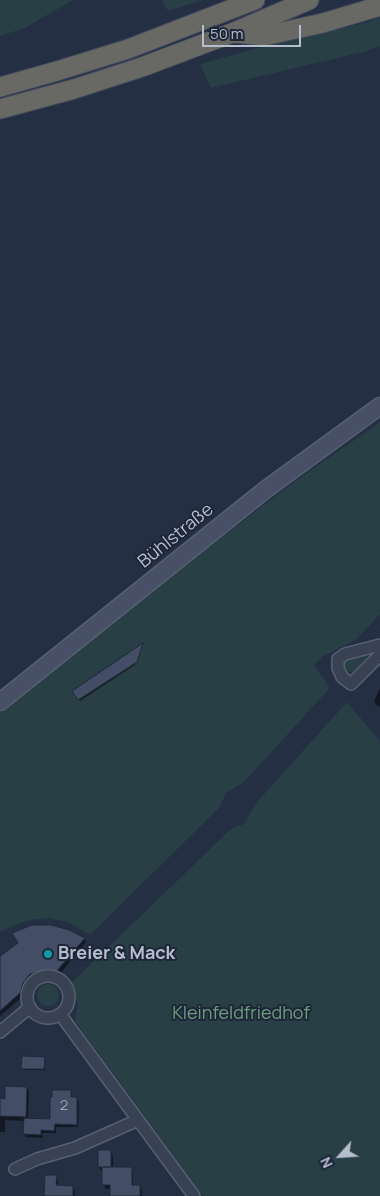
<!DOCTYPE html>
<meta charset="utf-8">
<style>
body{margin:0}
#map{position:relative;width:380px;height:1196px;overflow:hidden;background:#242f44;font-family:Manrope,sans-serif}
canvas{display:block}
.north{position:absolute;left:315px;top:1131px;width:50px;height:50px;-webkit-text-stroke:4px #1e2639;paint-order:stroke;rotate:244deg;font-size:14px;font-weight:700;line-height:20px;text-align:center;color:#b6bdcd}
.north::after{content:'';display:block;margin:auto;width:18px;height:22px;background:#b6bdcd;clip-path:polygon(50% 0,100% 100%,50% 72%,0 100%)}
.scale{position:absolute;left:202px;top:25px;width:99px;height:22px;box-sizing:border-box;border:2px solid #b6bdcd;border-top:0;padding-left:6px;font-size:15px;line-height:18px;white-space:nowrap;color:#b6bdcd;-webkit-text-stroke:4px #1e2639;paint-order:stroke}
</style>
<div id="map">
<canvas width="380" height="1196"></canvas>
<div class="north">N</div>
<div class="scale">50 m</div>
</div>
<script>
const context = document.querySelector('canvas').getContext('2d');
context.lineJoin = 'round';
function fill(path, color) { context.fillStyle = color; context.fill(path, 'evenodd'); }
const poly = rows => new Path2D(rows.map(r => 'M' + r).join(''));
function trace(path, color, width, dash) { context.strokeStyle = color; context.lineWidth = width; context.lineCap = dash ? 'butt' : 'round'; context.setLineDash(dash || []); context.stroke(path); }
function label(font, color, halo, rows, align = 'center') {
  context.font = font + ' Manrope,sans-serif'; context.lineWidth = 4; context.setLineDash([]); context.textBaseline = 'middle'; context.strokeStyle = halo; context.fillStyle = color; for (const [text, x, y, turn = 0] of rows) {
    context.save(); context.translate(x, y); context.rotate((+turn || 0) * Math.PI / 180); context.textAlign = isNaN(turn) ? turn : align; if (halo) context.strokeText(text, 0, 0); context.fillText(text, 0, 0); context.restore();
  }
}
fill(poly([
 [0,0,73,0,25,28,0,36],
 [162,0,203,0,168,11],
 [380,17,380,46,367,51,211,88,200,64,261,47,368,22],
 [380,422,380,614,357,639,322,657,322,658,314,665,330,688,244,782,226,793,219,808,90,935,68,922,49,918,30,920,17,924,0,932,0,713,153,590,287,487],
 [366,654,367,658,354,671,347,673,343,670,343,665,347,659],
 [347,702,380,741,380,1196,203,1196,75,1021,78,1004,69,985,232,828,244,824,257,802],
 '37 995a11 11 0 1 1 22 0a11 11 0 1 1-22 0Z'
]), '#273f45');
fill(poly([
 [142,645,135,665,80,701,74,691],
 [380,688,380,707,376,705,374,701],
 [84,939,86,942,59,975,45,974,32,978,25,987,22,997,0,1016,0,958],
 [44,1058,45,1070,24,1070,23,1068],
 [27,1088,29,1092,28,1120,51,1120,70,1091,72,1098,77,1099,79,1102,78,1127,56,1127,56,1133,42,1133,43,1138,26,1137,24,1134,25,1121,5,1120,5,1132,0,1132,0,1100,6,1100],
 [110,1151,113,1156,113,1168,131,1168,133,1173,133,1186,139,1186,142,1190,142,1196,111,1196,111,1189,106,1189,104,1185,103,1171,101,1171,99,1167,99,1152],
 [56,1177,58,1181,58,1186,73,1187,75,1191,75,1196,45,1196]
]), '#0007');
const building = poly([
 [143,643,137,662,78,700,72,691,143,643],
 [32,925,51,925,69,930,85,938,56,972,43,971,30,974,23,983,20,993,0,1011,0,956,18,943,12,933,32,925],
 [22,1056,45,1057,44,1069,21,1069,22,1056],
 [5,1086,27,1087,26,1117,0,1116,0,1098,5,1099,5,1086],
 [52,1090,71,1090,71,1097,77,1097,77,1125,55,1124,54,1131,41,1130,41,1135,23,1134,24,1118,50,1119,50,1097,52,1097,52,1090],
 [98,1150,111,1150,111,1167,103,1167,132,1167,132,1185,140,1185,140,1196,110,1196,110,1185,102,1185,102,1167,98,1167,98,1150],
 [45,1175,57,1175,56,1185,73,1186,73,1196,44,1196,45,1175]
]);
fill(building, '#434e66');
trace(building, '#20283b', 1);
const minor = poly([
 [380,645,345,654,338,659,338,668,342,677,351,684,380,655],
 '27 997a21 21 0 1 1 42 0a21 21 0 1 1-42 0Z',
 [60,1014,194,1196],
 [0,1032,30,1007],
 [15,1169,37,1159,75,1148,138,1120]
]);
const secondary = poly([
 [0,702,265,490,380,406]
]);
const trunk = poly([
 [235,33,264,36,323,23,380,6],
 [0,87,57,71,128,49,255,0],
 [0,109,74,89,142,67,232,33,309,0]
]);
trace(minor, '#575f71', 14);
trace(secondary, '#575f71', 19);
trace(trunk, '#41495b', 21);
trace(minor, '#394253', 11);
trace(secondary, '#475067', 16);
trace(trunk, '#686864', 19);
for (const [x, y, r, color] of [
 [48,954,5,"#0f9aa8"]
]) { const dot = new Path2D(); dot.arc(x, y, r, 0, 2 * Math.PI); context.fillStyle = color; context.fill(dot); trace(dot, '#1e2639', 2); }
label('15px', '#99a1b3', null, [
 ["2",64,1106]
]);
label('18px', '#b6bdcd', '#1e2639', [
 ["Bühlstraße",176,536,-39]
]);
label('bold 18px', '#b6bdcd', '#1e2639', [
 ["Breier & Mack",58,954]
], 'left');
label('18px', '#6ca07c', '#1e2639', [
 ["Kleinfeldfriedhof",241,1014]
]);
</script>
